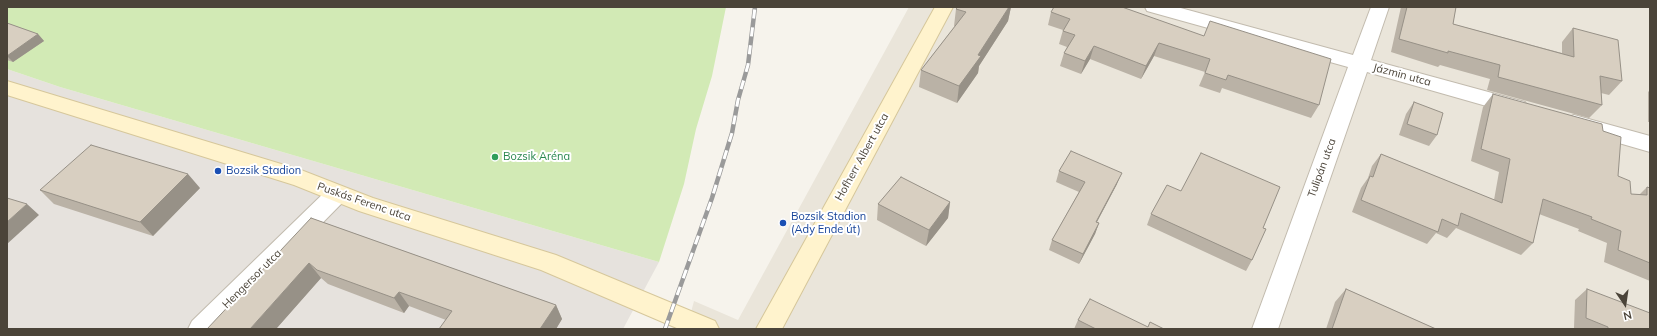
<!DOCTYPE html>
<meta charset="utf-8">
<style>
body{margin:0}
#map{position:relative;width:1657px;height:336px;overflow:hidden;background:#f6f3ec;font-family:Mulish,sans-serif}
canvas{display:block}
.frame{position:absolute;inset:0;border:8px solid #4b4439;pointer-events:none}
.north{position:absolute;left:1605px;top:284px;width:40px;height:40px;-webkit-text-stroke:3px #fff;paint-order:stroke;rotate:167deg;font-size:11px;font-weight:700;line-height:16px;text-align:center;color:#4b4439}
.north::after{content:'';display:block;margin:auto;width:14px;height:18px;background:#4b4439;clip-path:polygon(50% 0,100% 100%,50% 72%,0 100%)}
</style>
<div id="map">
<canvas width="1657" height="336"></canvas>
<div class="frame"></div>
<div class="north">N</div>
</div>
<script>
const context = document.querySelector('canvas').getContext('2d');
context.lineJoin = 'round';
function fill(path, color) { context.fillStyle = color; context.fill(path, 'evenodd'); }
const poly = rows => new Path2D(rows.map(r => 'M' + r).join(''));
function trace(path, color, width, dash) { context.strokeStyle = color; context.lineWidth = width; context.lineCap = dash ? 'butt' : 'round'; context.setLineDash(dash || []); context.stroke(path); }
function label(font, color, halo, rows, align = 'center') {
  context.font = font + ' Mulish,sans-serif'; context.lineWidth = 4; context.setLineDash([]); context.textBaseline = 'middle'; context.strokeStyle = halo; context.fillStyle = color; for (const [text, x, y, turn = 0] of rows) {
    context.save(); context.translate(x, y); context.rotate((+turn || 0) * Math.PI / 180); context.textAlign = isNaN(turn) ? turn : align; if (halo) context.strokeText(text, 0, 0); context.fillText(text, 0, 0); context.restore();
  }
}
fill(poly([
 [909,7,1650,7,1650,329,691,329,687,327,694,301,738,320]
]), '#eae5da');
fill(poly([
 [7,69,60,87,659,262,623,329,7,329]
]), '#e6e2dd');
fill(poly([
 [7,7,726,7,712,76,696,129,684,184,659,262,60,87,7,69]
]), '#d2eab5');
const street = poly([
 [1145,7,1177,7,1353,55,1371,7,1389,7,1371,60,1525,102,1528,107,1525,112,1518,115,1367,72,1278,329,1252,329,1348,67,1147,11,1145,7],
 [1574,115,1650,136,1650,152,1567,128,1563,123,1567,118,1574,115],
 [337,185,345,188,348,194,345,200,218,329,188,329,192,321,329,188,337,185]
]);
const secondary = poly([
 [935,7,953,7,782,329,756,329,935,7],
 [7,81,301,170,373,198,556,255,715,321,719,329,679,329,541,270,359,211,294,185,7,95,7,81]
]);
trace(street, '#c2bbae', 2);
trace(secondary, '#d6c79b', 2);
fill(street, '#fff');
fill(secondary, '#fff3cd');
const rail = poly([
 [665,329,712,198,732,133,738,100,748,65,755,7]
]);
trace(rail, '#9a9a9a', 4.5);
trace(rail, '#fff', 3, [9]);
fill(poly([
 [958,7,1011,7,1008,21,979,66,978,73,957,103,919,87,921,70,955,26,954,26,956,9],
 [1122,7,1319,105,1311,118,1222,88,1220,93,1199,86,1205,72,1154,56,1141,79,1090,59,1081,74,1060,66,1064,53,1067,47,1059,44,1063,30,1048,25,1051,12],
 [1401,7,1456,7,1453,24,1562,53,1562,42,1573,28,1622,81,1609,95,1601,93,1602,105,1589,118,1487,90,1490,79,1440,65,1438,67,1391,52],
 [7,23,38,34,44,41,13,62,7,60],
 [1650,90,1650,122,1648,122,1648,92],
 [1493,94,1603,131,1618,176,1631,194,1640,194,1647,187,1650,188,1650,281,1604,262,1607,243,1578,231,1579,229,1539,214,1533,243,1521,255,1456,228,1447,238,1436,233,1427,244,1352,212,1361,188,1368,178,1372,166,1381,154,1494,200,1499,172,1471,161,1483,107],
 [1414,102,1437,135,1429,146,1399,135,1406,114],
 [1059,171,1117,184,1097,222,1099,223,1095,234,1079,264,1049,250,1052,240,1079,192,1056,182],
 [200,188,153,236,54,204,40,190],
 [950,202,948,218,926,246,877,220,878,204],
 [1151,214,1263,228,1252,260,1246,271,1147,225],
 [311,218,556,305,562,319,556,329,439,329,446,320,409,306,404,313,328,284,321,278,276,329],
 [1346,289,1436,329,1326,329,1335,302],
 [1587,289,1650,329,1575,329,1574,328,1575,300],
 [1078,320,1148,327,1150,322,1164,329,1074,329]
]), '#bab2a6');
fill(poly([
 [1009,7,1011,7,1008,21,979,66,978,73,957,103,959,86,978,55],
 [38,34,44,41,13,62,7,56],
 [1159,43,1154,56,1141,79,1146,66],
 [1094,46,1090,59,1081,74,1085,61],
 [1122,173,1117,184,1091,233,1096,222],
 [188,174,200,188,153,236,140,222],
 [950,202,948,218,926,246,929,230],
 [27,204,39,215,7,244,7,222],
 [1099,223,1095,234,1079,264,1083,254],
 [309,263,321,278,276,329,250,329],
 [399,292,409,306,404,313,394,298],
 [556,305,562,319,556,329,540,329]
]), '#979187');
const building = poly([
 [958,7,1009,7,978,55,981,56,959,86,921,70,966,12,956,9,958,7],
 [1054,7,1122,7,1204,36,1210,21,1331,59,1319,105,1228,75,1226,80,1205,73,1210,59,1159,43,1146,66,1094,46,1085,61,1064,53,1075,35,1063,31,1070,19,1051,12,1054,7],
 [1407,7,1456,7,1453,24,1574,57,1573,28,1618,40,1622,81,1600,76,1602,105,1498,77,1500,65,1448,51,1448,53,1399,39,1407,7],
 [7,23,38,34,7,56,7,23],
 [1493,94,1602,124,1603,131,1621,137,1618,176,1630,181,1631,194,1647,195,1647,187,1650,188,1650,263,1618,250,1621,231,1591,219,1592,217,1543,199,1533,243,1461,213,1458,226,1442,219,1438,232,1361,200,1370,176,1373,177,1381,154,1502,203,1510,159,1481,149,1493,94],
 [1414,102,1443,113,1437,135,1407,124,1414,102],
 [91,145,188,174,140,222,40,190,91,145],
 [1071,151,1122,173,1096,222,1099,223,1083,254,1052,240,1085,182,1059,171,1071,151],
 [1201,153,1280,187,1263,228,1266,229,1252,260,1151,214,1167,185,1181,191,1201,153],
 [901,177,950,202,929,230,878,204,901,177],
 [7,198,27,204,7,222,7,198],
 [311,218,556,305,540,329,439,329,452,311,399,292,394,298,317,270,309,263,250,329,207,329,311,218],
 [1346,289,1436,329,1332,329,1346,289],
 [1587,289,1650,313,1650,329,1608,329,1608,327,1586,318,1587,289],
 [1090,299,1148,327,1150,322,1164,329,1096,329,1078,320,1090,299]
]);
fill(building, '#d8cfc1');
trace(building, '#979187', 1);
for (const [x, y, r, color] of [
 [495,157,4,"#2e9e5b"],
 [218,171,4,"#1a4fb4"],
 [783,223,4,"#1a4fb4"]
]) { const dot = new Path2D(); dot.arc(x, y, r, 0, 2 * Math.PI); context.fillStyle = color; context.fill(dot); trace(dot, '#fff', 1.5); }
label('11px', '#4b4439', '#fff', [
 ["Jázmin utca",1402,75,15],
 ["Hofherr Albert utca",862,157,-61],
 ["Tulipán utca",1322,168,-70],
 ["Puskás Ferenc utca",364,202,19],
 ["Hengersor utca",252,279,-45]
]);
label('11px', '#27864d', '#fff', [
 ["Bozsik Aréna",503,157]
], 'left');
label('11px', '#164399', '#fff', [
 ["Bozsik Stadion",226,171],
 ["Bozsik Stadion",791,217],
 ["(Ady Ende út)",791,230]
], 'left');
</script>
